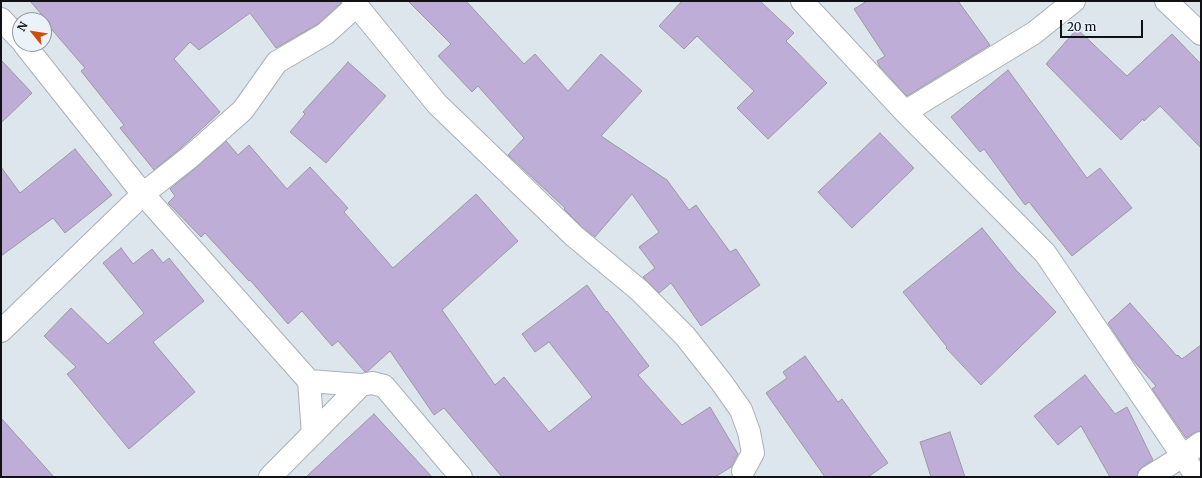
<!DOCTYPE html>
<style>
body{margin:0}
#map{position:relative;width:1202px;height:478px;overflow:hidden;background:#dde5ed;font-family:Merriweather,serif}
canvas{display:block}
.frame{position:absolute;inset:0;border:2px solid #101215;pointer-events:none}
.north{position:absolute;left:12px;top:12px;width:40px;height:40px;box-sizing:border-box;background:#eaf2fa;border:1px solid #93989e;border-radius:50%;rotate:300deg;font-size:11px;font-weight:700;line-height:16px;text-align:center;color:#101215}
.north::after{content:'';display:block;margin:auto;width:14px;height:18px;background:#d24d0d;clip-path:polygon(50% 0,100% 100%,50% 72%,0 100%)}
.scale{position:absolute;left:1060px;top:20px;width:83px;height:18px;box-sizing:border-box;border:2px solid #101215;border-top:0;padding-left:5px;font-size:12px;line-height:14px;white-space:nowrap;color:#101215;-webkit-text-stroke:3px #eaf2fa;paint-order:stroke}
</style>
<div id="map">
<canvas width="1202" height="478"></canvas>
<div class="frame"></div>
<div class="north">N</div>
<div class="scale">20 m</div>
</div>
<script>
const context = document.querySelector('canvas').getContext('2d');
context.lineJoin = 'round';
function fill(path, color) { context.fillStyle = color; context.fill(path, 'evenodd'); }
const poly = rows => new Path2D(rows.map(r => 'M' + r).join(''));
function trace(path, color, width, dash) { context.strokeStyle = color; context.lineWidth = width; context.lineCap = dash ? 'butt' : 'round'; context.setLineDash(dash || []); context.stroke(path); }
const building = poly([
 [30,1,341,1,341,3,318,24,276,48,250,13,199,50,190,42,174,59,220,112,182,147,154,170,120,128,124,125,81,71,85,68,47,24,49,23,30,1],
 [408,1,466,1,524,64,535,54,568,91,601,54,642,91,601,136,667,180,689,210,696,205,730,252,736,249,760,285,701,326,671,283,659,293,643,277,655,268,639,247,659,232,632,194,595,237,582,227,564,209,565,208,508,155,524,138,478,86,472,92,438,56,451,44,408,1],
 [682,1,760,1,794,33,786,41,827,83,768,139,737,108,754,91,697,36,684,49,659,26,682,1],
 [867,1,958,1,990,45,907,96,880,67,877,61,885,56,854,9,867,1],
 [1077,29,1127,76,1172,34,1201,64,1201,148,1160,106,1144,121,1143,119,1121,140,1046,64,1077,29],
 [1,60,32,93,1,123,1,60],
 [348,62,386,96,326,163,290,132,305,114,303,112,348,62],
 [1008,70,1087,178,1100,168,1132,208,1072,256,1029,202,1025,205,984,149,980,152,951,117,1008,70],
 [880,133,914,168,852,228,818,192,880,133],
 [226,141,238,155,249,145,287,189,310,167,348,208,344,212,393,268,476,194,518,241,442,310,495,385,504,377,549,432,592,397,549,342,535,352,522,334,587,285,606,312,607,311,649,366,638,375,682,425,710,407,738,454,731,467,715,477,502,477,444,408,434,415,390,351,368,371,365,372,338,341,332,346,302,311,288,324,250,280,249,281,205,233,201,237,168,203,175,196,170,189,198,166,226,141],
 [75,149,112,195,65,233,53,218,1,256,1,167,20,193,75,149],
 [982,228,1016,270,1056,312,981,385,946,348,947,347,903,292,982,228],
 [121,248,133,264,152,249,163,263,169,258,204,301,153,342,195,392,129,449,67,374,76,367,44,336,71,308,108,344,144,313,103,263,121,248],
 [1130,303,1177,356,1178,355,1182,359,1201,345,1201,431,1194,433,1186,438,1152,389,1156,386,1131,358,1108,323,1130,303],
 [805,356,838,402,842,399,888,463,868,477,825,477,766,393,787,378,783,372,805,356],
 [1085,375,1115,414,1127,407,1153,460,1142,467,1138,471,1137,477,1110,477,1081,426,1058,445,1034,416,1085,375],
 [374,414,432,477,306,477,337,448,374,414],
 [1,418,54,477,1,477,1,418],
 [950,432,965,477,931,477,920,442,950,432]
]);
fill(building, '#bdadd7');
trace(building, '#9d99a3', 1);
const minor = poly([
 [353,1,437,104,574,236,639,290,685,336,722,383,741,410,749,432,753,453,743,471],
 [802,1,905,112,1045,253,1197,477],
 [1166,1,1201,34],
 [1,19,20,39],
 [24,44,143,194,309,381,313,434],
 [905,112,1034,33,1074,1],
 [1,331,143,194,190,157,243,110,277,62,325,34,357,5],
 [309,381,361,385,372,383,384,386,461,477],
 [270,477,361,385],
 [1149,477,1183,456,1201,443]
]);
trace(minor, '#aab1b9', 24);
trace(minor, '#fff', 22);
</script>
